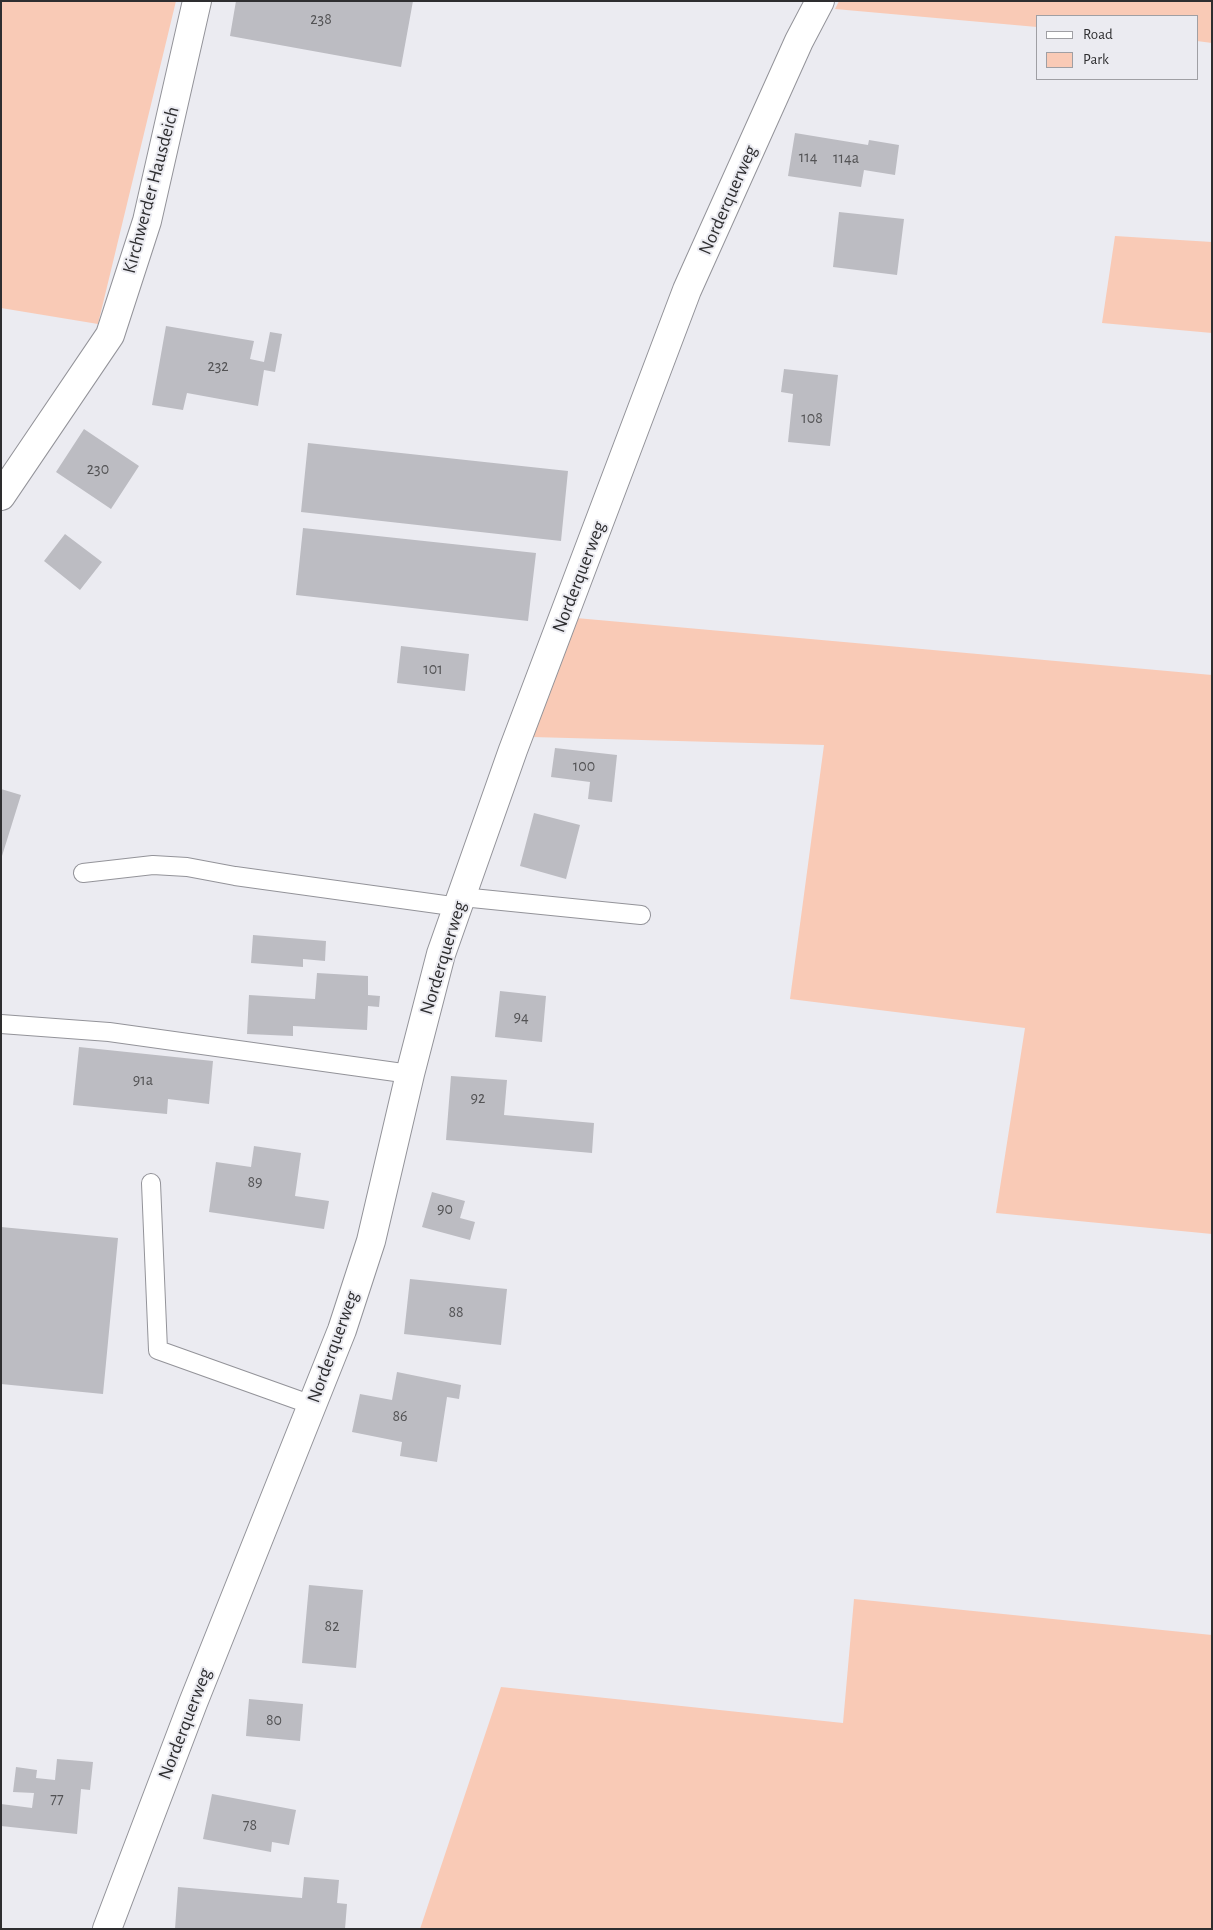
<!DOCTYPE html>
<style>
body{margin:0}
#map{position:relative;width:1213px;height:1930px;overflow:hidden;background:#ebebf1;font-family:"Alegreya Sans",sans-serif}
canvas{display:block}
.frame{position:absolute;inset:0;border:2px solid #2e2e30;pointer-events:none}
.legend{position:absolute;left:1036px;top:15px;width:162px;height:65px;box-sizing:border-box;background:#ebebf1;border:1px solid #9f9fa4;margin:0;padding:6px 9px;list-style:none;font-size:15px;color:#2e2e30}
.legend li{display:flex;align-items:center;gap:10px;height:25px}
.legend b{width:25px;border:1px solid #9f9fa4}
</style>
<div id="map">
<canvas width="1213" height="1930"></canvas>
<div class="frame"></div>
<ul class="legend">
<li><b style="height:6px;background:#fff"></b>Road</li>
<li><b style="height:14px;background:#f9cab6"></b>Park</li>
</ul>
</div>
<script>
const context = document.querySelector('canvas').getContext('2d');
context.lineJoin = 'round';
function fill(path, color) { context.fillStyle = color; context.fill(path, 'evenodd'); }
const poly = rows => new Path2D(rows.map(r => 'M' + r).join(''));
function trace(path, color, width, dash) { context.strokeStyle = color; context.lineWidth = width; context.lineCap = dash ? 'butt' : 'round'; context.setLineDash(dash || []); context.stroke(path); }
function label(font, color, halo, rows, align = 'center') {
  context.font = font + ' "Alegreya Sans",sans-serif'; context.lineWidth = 4; context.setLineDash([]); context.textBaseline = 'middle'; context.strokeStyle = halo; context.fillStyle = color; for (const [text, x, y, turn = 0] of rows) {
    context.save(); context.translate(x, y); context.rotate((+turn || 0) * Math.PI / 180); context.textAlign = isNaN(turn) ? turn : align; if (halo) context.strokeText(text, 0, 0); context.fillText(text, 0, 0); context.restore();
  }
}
fill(poly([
 [1,1,176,1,98,324,1,308],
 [839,1,1212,1,1212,43,1197,41,1197,16,1037,16,1037,27,835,9],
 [1115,236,1212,242,1212,333,1102,323],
 [576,618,1212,675,1212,1234,996,1213,1025,1028,790,999,824,745,532,737],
 [854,1599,1212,1635,1212,1929,420,1929,501,1687,843,1723]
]), '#f9cab6');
fill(poly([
 [236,1,413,1,401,67,230,36],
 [795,133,868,145,869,140,899,145,895,175,864,170,861,187,788,176],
 [839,212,904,219,897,275,833,267],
 [166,326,254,341,250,359,264,362,270,332,282,334,275,372,264,370,258,406,187,393,183,410,152,405],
 [784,369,838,375,830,446,788,442,793,394,781,392],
 [84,429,139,466,111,509,56,472],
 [308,443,568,471,561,541,301,512],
 [303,528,536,553,528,621,296,595],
 [65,534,102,562,80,590,44,561],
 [401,646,469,654,465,691,397,683],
 [555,748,617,755,612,802,588,799,590,782,551,777],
 [1,789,21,795,2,856,1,856],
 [534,813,580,825,566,879,520,866],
 [253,935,326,941,325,961,303,959,303,967,251,963],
 [317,973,368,976,368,995,380,996,379,1007,368,1006,367,1030,293,1026,293,1036,247,1034,249,995,315,999],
 [500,991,546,996,542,1042,495,1037],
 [79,1047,213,1061,209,1104,168,1099,167,1114,73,1105],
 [451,1076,507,1080,504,1115,594,1123,592,1153,446,1140],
 [254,1146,301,1153,295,1196,329,1201,324,1229,209,1212,216,1162,251,1167],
 [432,1192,465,1201,460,1218,475,1222,470,1240,422,1227],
 [1,1227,118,1238,103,1394,1,1384],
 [410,1279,507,1289,501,1345,404,1334],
 [397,1372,461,1385,459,1399,447,1397,437,1462,400,1456,402,1442,352,1432,360,1394,392,1400],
 [309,1585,363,1590,356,1668,302,1663],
 [249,1699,303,1704,300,1741,246,1736],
 [57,1759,93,1762,90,1790,81,1789,77,1834,1,1826,1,1804,32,1808,34,1793,13,1792,16,1767,37,1770,36,1778,55,1780],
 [212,1794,296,1810,289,1845,272,1842,271,1852,203,1839],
 [304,1877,339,1880,337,1903,347,1904,345,1929,175,1929,178,1887,302,1898]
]), '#bcbcc2');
const service = poly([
 [83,873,153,865,187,867,235,876,459,907],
 [462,897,641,915],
 [1,1024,109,1032,410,1074],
 [151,1183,158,1350,312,1405]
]);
const minor = poly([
 [1,496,110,335,147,221,197,1]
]);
const tertiary = poly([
 [107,1929,193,1703,342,1330,371,1241,410,1074,441,954,513,750,687,290,799,41,820,1]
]);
trace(service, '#939399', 20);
trace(minor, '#939399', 30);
trace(tertiary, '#939399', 30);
trace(service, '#fff', 18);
trace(minor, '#fff', 28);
trace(tertiary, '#fff', 28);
label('16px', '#525254', null, [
 ["238",321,19],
 ["114",808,157],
 ["114a",846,158],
 ["232",218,366],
 ["108",812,418],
 ["230",98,469],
 ["101",433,669],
 ["100",584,766],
 ["94",521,1017],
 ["91a",143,1080],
 ["92",478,1098],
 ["89",255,1182],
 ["90",445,1209],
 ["88",456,1312],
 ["86",400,1416],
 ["82",332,1626],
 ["80",274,1720],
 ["77",57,1799],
 ["78",250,1825]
]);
label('19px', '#2e2e30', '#ebebf1', [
 ["Kirchwerder Hausdeich",151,190,-75],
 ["Norderquerweg",728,200,-66],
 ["Norderquerweg",579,577,-69],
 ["Norderquerweg",443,958,-73],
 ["Norderquerweg",333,1347,-70],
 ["Norderquerweg",185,1724,-69]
]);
</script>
